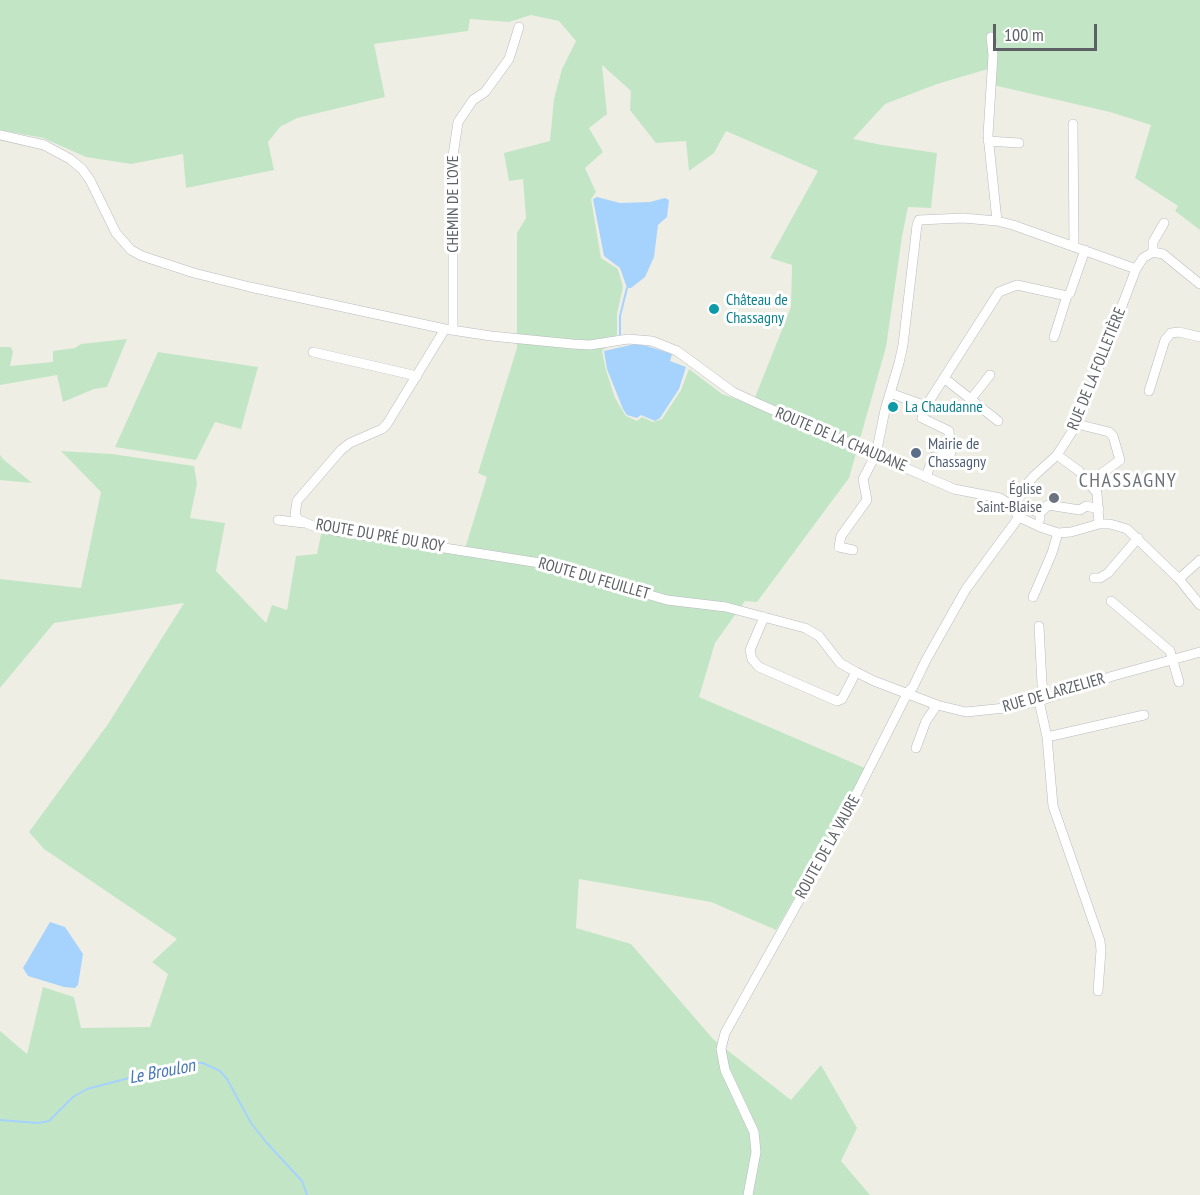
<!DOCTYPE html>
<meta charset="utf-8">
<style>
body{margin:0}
#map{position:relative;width:1200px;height:1195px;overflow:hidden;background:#efeee5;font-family:"PT Sans Narrow",sans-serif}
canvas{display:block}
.scale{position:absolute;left:993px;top:24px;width:104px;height:27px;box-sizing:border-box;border:3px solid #5d6065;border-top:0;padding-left:8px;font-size:18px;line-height:21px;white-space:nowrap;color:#5d6065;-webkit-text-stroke:4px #fff;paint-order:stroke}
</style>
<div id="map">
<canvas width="1200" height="1195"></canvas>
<div class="scale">100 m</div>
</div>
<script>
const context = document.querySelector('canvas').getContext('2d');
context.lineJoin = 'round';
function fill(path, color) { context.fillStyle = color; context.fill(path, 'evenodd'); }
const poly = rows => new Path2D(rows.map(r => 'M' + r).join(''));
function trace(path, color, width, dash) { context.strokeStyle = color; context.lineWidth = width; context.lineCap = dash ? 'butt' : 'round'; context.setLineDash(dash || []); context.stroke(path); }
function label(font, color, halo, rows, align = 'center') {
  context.font = font + ' "PT Sans Narrow",sans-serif'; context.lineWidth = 6; context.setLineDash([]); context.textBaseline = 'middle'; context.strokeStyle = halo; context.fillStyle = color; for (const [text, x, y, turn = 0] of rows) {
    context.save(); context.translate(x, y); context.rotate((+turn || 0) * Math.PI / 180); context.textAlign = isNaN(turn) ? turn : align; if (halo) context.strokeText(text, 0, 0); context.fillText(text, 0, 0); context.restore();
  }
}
fill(poly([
 [0,0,1200,0,1200,230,1175,211,1178,206,1135,178,1151,125,1110,112,993,85,995,67,937,84,885,104,853,139,882,145,937,153,931,208,908,207,902,237,886,347,849,478,757,602,745,601,715,643,699,697,865,768,842,815,776,930,711,902,579,879,576,928,631,944,713,1039,791,1100,821,1065,857,1128,841,1161,870,1195,0,1195,0,1031,27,1054,43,987,74,997,81,1028,150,1027,168,974,152,962,177,939,44,849,29,832,108,724,184,603,54,623,0,688,0,579,81,588,101,492,61,451,112,454,194,466,197,484,190,518,225,523,216,571,266,623,272,605,287,610,296,556,317,554,322,530,463,555,487,477,478,473,517,348,517,233,526,218,523,179,509,181,504,153,550,141,554,99,562,69,576,41,559,21,531,15,509,22,470,19,468,31,374,44,385,97,297,118,280,127,268,142,274,170,186,188,183,154,131,164,86,157,43,138,0,130],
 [602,65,631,91,630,110,656,143,686,141,689,171,714,153,726,131,818,171,770,258,792,265,791,307,752,405,722,394,689,369,681,390,662,419,653,422,642,417,637,421,626,416,615,398,606,370,602,351,617,335,617,314,623,287,618,269,601,258,591,199,596,192,585,168,603,152,589,128,607,114],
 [127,339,107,387,94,389,63,402,57,375,0,385,0,347,11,347,13,352,10,366,53,362,53,351,75,348,81,344],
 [158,352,258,367,241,429,215,422,196,460,115,447],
 [0,455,3,459,32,483,0,480]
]), '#c2e6c5');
fill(poly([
 [597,197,620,203,650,202,665,198,669,200,667,217,658,225,654,257,645,277,631,288,627,288,620,268,604,256,593,199],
 [635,344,647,346,672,354,670,361,686,367,679,389,660,418,655,421,641,415,637,418,627,415,623,409,607,369,604,351],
 [50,922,65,927,83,954,78,985,75,988,64,987,28,976,23,968]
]), '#a6d2fe');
trace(poly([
 [620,335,620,316,627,288],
 [0,1120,38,1123,49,1121,73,1097,87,1089,186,1063,203,1063,220,1071,227,1079,251,1123,266,1142,302,1181,307,1195]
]), '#a6d2fe', 2);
const minor = poly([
 [991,37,993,55,988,135,997,221],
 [1073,124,1074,246],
 [0,135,44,145,70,159,82,169,90,180,116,233,131,250,142,256,194,273,250,287,445,329,491,336,572,344,590,345,628,339,652,341,677,351,733,392,759,404,954,489,1000,498,1009,504,1019,517,1040,527,1058,533,1071,532,1099,524,1110,524,1127,529,1179,579,1200,605],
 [988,141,1019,143],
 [1153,252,1163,254,1200,284],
 [445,329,387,424,382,429,350,443,341,450,297,501,295,515,299,520,313,526,336,531,540,563,667,600,726,607,805,628,819,636,840,663,856,672,874,681,937,705,966,712,1005,708,1039,701,1113,676,1200,652],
 [453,330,453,226,450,176,458,122,473,100,485,92,509,59,519,27],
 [1054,337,1067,296],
 [313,352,417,376],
 [944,378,998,421],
 [1149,391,1165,340,1171,333,1179,332,1200,337],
 [890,393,926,406,999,292,1017,285,1067,296,1070,293,1085,250],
 [971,399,990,375],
 [926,406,922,418,949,431,951,453,948,456,933,457,926,477],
 [1077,424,1109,432,1113,436,1120,460,1090,482],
 [1057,455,1079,471,1097,493,1099,524],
 [1009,504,1034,476,1057,455,1077,424,1136,269,1143,258,1153,252,1153,242,1164,223],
 [1024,507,1040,513,1040,519],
 [1040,513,1048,505,1080,510,1086,506,1099,509],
 [278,520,304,523],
 [853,550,839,547,841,536,867,500,863,479,876,454,885,410,899,363,903,345,917,225,919,220,963,218,997,221,1013,225,1136,269],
 [1094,578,1100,578,1108,573,1138,538],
 [1179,579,1200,560],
 [1033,597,1052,553,1058,533],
 [1111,601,1170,651,1179,682],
 [764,617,750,650,752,659,759,667,837,701,842,699,856,672],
 [1039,626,1042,684,1047,698],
 [1039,701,1047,737,1144,715],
 [1047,737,1053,806,1100,941,1101,950,1098,991],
 [916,748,926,721,937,705],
 [748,1195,756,1152,754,1132,725,1070,721,1049,725,1033,835,836,908,692,913,687,926,660,966,589,1019,517]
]);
trace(minor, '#b8babf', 10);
trace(minor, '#fff', 9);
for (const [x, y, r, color] of [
 [714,309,6,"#0f9aa8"],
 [893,407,6,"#0f9aa8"],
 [916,453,6,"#5c6f8a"],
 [1054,498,6,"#6b7280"]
]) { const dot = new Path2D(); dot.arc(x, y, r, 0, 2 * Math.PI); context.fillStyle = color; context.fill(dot); trace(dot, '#fff', 2); }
label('16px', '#5d6065', '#fff', [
 ["CHEMIN DE L'OVE",453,204,-90],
 ["RUE DE LA FOLLETIÈRE",1097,369,-68],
 ["ROUTE DE LA CHAUDANE",841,440,23],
 ["ROUTE DU PRÉ DU ROY",380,536,10],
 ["ROUTE DU FEUILLET",594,579,16],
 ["RUE DE LARZELIER",1054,693,-16],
 ["ROUTE DE LA VAURE",828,847,-61]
]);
label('16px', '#0d838f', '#fff', [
 ["Château de",726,300],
 ["Chassagny",726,318],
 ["La Chaudanne",905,407]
], 'left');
label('16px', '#4e5e75', '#fff', [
 ["Mairie de",928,444],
 ["Chassagny",928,462]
], 'left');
label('16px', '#5b616d', '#fff', [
 ["Église",1042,489],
 ["Saint-Blaise",1042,507]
], 'right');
label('italic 18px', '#4576ba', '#fff', [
 ["Le Broulon",162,1072,-11]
]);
context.letterSpacing = '1.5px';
label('20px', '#6e7277', '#fff', [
 ["CHASSAGNY",1128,481]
]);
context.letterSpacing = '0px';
</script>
